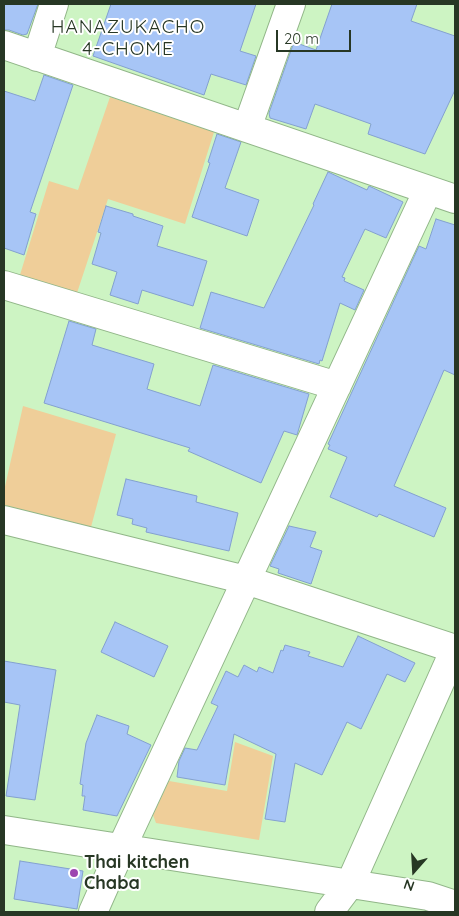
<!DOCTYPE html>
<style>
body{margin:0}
#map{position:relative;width:459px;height:916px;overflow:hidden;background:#cdf4c3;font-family:Quicksand,sans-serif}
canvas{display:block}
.frame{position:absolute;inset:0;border:5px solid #273724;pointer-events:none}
.north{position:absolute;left:389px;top:846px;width:50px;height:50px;-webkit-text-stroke:4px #fff;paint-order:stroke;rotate:199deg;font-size:14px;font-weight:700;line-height:20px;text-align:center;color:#273724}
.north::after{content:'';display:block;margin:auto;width:18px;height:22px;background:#273724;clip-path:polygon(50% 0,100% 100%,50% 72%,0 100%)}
.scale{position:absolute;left:276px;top:30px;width:75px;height:22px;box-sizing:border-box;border:2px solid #273724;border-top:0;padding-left:6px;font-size:15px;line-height:18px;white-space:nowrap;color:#273724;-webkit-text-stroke:4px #fff;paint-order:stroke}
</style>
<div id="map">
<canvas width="459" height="916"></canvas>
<div class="frame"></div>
<div class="north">N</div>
<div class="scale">20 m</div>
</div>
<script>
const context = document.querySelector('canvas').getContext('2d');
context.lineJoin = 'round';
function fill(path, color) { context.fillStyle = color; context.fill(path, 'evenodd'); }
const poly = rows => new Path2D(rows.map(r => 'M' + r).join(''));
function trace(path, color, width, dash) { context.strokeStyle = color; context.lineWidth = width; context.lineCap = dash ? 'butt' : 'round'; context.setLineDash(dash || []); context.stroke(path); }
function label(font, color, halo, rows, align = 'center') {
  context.font = font + ' Quicksand,sans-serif'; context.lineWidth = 4; context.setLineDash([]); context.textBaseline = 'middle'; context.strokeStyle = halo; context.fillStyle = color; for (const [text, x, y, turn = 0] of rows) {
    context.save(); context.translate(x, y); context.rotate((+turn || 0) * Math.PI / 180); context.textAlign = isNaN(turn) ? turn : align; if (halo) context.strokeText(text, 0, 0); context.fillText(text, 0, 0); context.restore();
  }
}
fill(poly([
 [110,97,214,132,185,224,108,199,76,296,19,278,49,181,78,190],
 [23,406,116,434,91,527,4,505,4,491],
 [235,742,273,756,259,840,156,823,153,815,169,781,227,791]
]), '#efce99');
const building = poly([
 [4,4,38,4,27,34,23,35,9,30,4,30,4,4],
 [111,4,256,4,240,51,256,56,246,85,211,74,204,95,93,56,111,4],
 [332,4,417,4,411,21,455,36,455,90,425,154,368,134,371,124,315,104,306,129,270,118,269,113,294,42,316,50,332,4],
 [44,75,73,85,30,212,36,214,24,255,4,248,4,91,35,101,44,75],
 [217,134,241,142,225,188,259,200,247,236,192,217,210,163,208,162,217,134],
 [328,172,367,190,369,186,403,202,386,238,365,229,342,277,345,278,344,281,364,290,355,310,340,303,322,361,320,360,319,364,200,328,211,292,264,308,314,205,313,204,328,172],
 [106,206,133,214,133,216,163,226,157,246,207,261,193,306,142,290,138,304,110,295,117,272,92,264,101,233,98,232,106,206],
 [436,219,455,225,455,375,444,370,394,486,446,508,434,537,379,514,377,517,330,497,347,457,328,449,330,445,328,444,419,246,426,249,436,219],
 [69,321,96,329,92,345,154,364,147,389,200,406,213,365,309,394,297,435,284,431,261,483,188,451,190,448,44,403,69,321],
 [126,479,197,496,196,502,238,513,229,551,146,532,147,528,132,524,133,519,117,515,126,479],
 [289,526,316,532,310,547,322,551,311,584,278,573,279,569,270,566,289,526],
 [115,622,168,646,154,677,101,652,115,622],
 [358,636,415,663,405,682,387,674,361,729,347,722,322,775,295,763,285,822,265,819,276,754,234,734,225,785,177,777,179,761,185,748,197,750,218,706,211,703,226,671,238,677,244,665,257,672,259,667,273,673,281,650,283,651,285,645,310,652,308,656,343,667,358,636],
 [4,661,56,670,35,800,6,796,20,705,4,702,4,661],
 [97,715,129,726,127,734,151,745,117,816,83,810,85,796,82,796,83,785,80,784,86,743,97,715],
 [20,861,83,871,77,909,14,899,20,861]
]);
fill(building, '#a7c5f6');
trace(building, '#83a0cf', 1);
const minor = poly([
 [4,45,455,199],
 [37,57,54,4],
 [247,128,291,4],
 [4,285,337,386],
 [4,520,246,580,455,649],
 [4,830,428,896,455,905],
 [93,912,121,849,428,190],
 [329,912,350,884,455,649]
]);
trace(minor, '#91b688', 30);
trace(minor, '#fff', 28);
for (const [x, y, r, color] of [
 [74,873,5,"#9c44b0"]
]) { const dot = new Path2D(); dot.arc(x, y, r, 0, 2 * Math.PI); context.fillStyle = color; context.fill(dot); trace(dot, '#fff', 2); }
label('bold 18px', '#273724', '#fff', [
 ["Thai kitchen",84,863],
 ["Chaba",84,884]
], 'left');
context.letterSpacing = '1px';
label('19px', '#273724', '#fff', [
 ["HANAZUKACHO",128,27],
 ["4-CHOME",128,49]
]);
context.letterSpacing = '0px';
</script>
